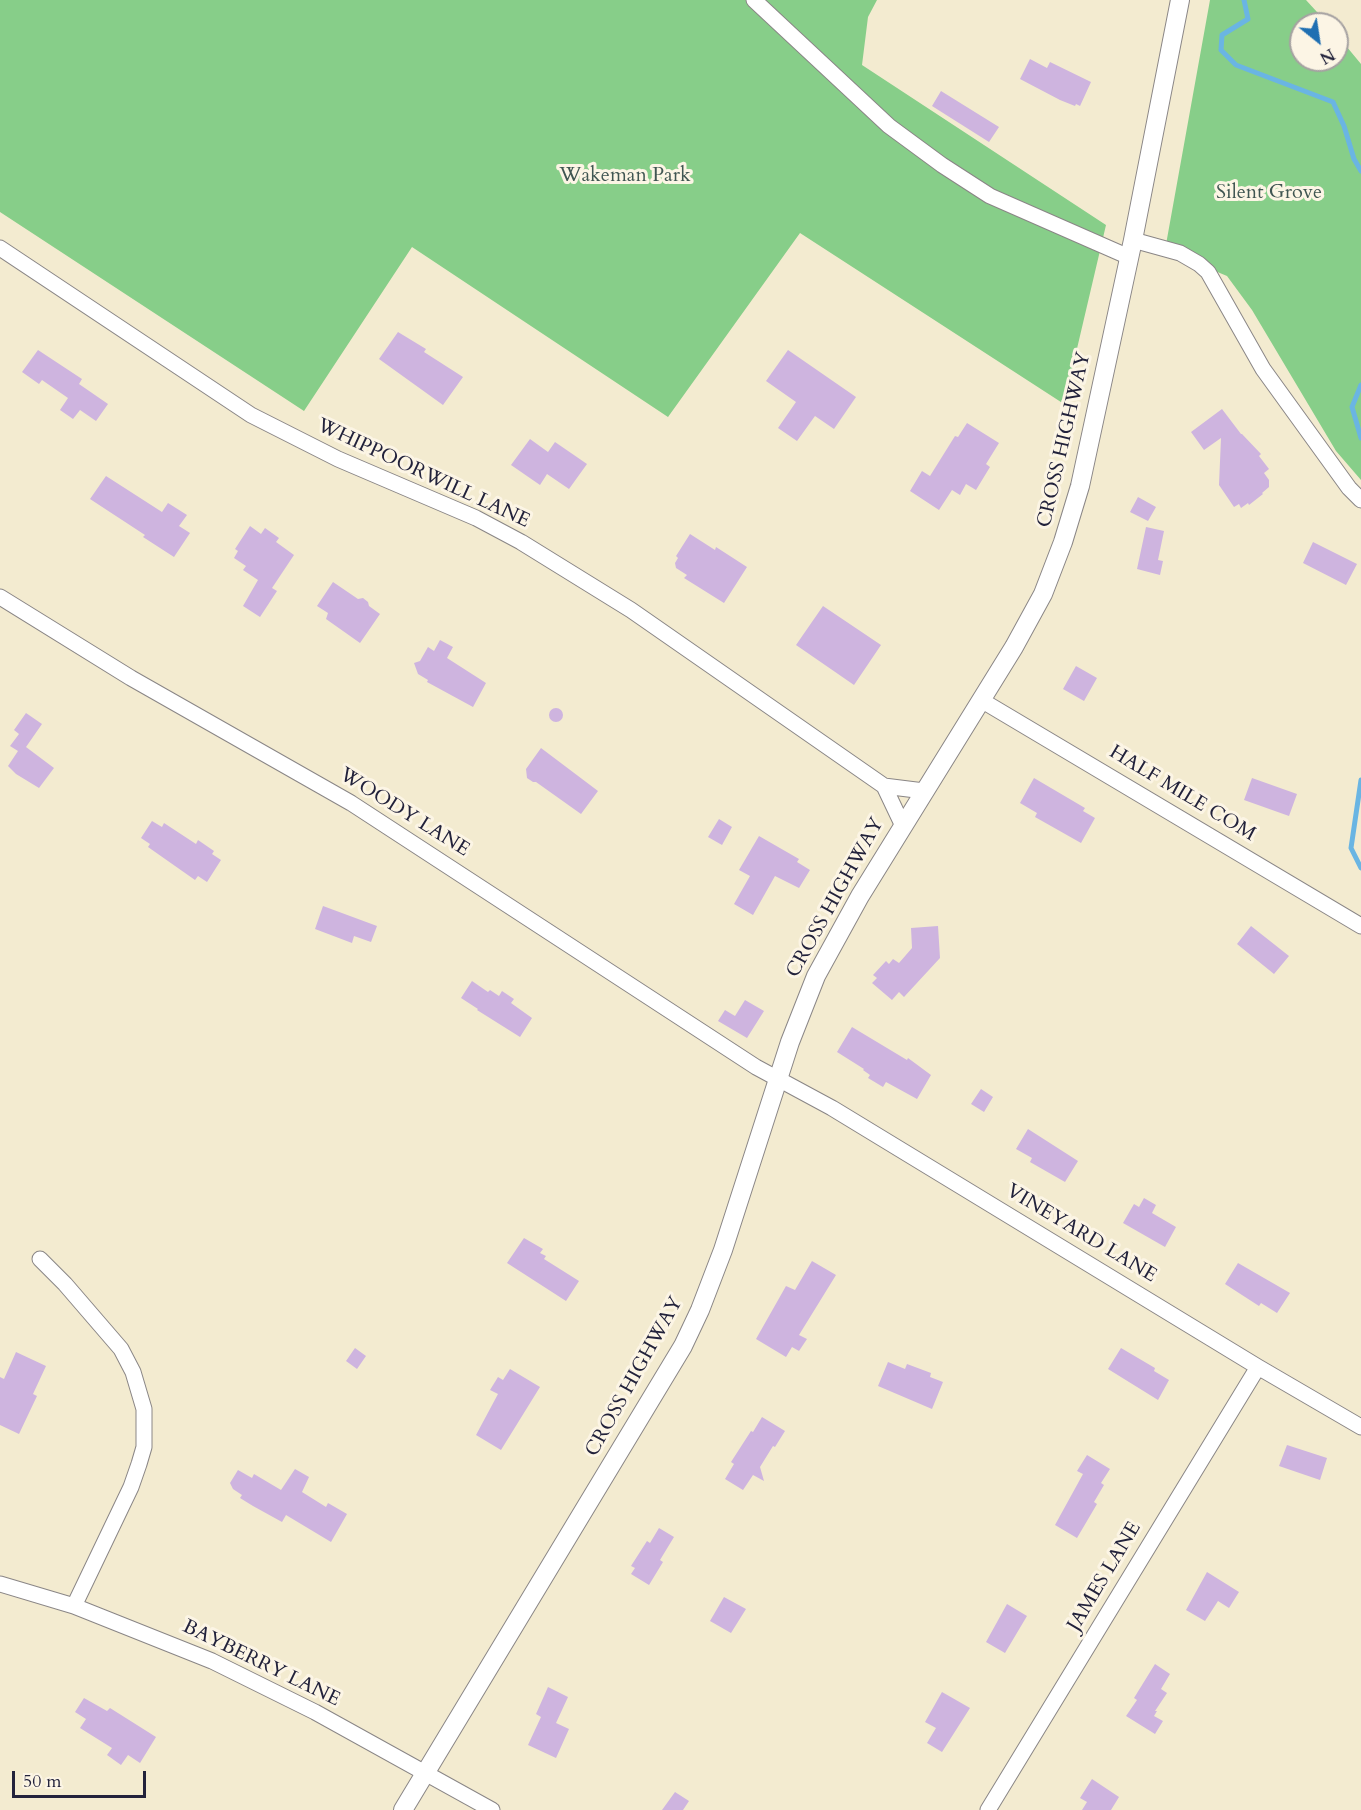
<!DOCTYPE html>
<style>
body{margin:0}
#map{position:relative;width:1361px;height:1810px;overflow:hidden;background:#f3ebd0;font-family:Cardo,serif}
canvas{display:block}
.north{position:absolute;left:1289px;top:12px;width:60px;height:60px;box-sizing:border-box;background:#fcf5e5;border:2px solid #a5a1a1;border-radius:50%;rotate:150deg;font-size:16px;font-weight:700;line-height:24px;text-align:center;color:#22223b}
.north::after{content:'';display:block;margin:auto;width:21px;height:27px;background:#1f6fb2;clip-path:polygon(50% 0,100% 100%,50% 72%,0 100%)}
.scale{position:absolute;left:12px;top:1771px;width:134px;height:27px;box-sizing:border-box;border:3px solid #22223b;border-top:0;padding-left:8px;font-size:18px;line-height:21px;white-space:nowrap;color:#22223b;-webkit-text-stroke:4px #fcf5e5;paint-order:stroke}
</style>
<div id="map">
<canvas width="1361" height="1810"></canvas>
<div class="north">N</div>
<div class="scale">50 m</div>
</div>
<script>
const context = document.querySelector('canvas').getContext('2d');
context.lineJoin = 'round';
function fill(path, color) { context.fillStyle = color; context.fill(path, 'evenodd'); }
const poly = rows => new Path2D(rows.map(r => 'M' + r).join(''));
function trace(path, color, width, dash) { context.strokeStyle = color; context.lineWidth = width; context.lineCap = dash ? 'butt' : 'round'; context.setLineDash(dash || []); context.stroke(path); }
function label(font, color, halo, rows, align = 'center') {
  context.font = font + ' Cardo,serif'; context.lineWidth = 6; context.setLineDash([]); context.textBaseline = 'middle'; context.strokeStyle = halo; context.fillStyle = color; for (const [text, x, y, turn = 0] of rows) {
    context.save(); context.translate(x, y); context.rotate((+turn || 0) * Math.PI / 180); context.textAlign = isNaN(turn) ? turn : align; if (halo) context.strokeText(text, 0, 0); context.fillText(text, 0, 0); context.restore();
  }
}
fill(poly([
 [0,0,877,0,868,17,862,65,1106,225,1064,404,800,233,668,417,412,247,304,411,0,212],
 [1210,0,1306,0,1328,24,1301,24,1301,60,1337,60,1337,35,1361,64,1361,480,1336,451,1252,310,1227,276,1165,250]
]), '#87ce89');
trace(poly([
 [1244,0,1248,19,1222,35,1221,50,1236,65,1333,102,1344,126,1354,159,1361,171],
 [1361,385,1352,407,1361,438],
 [1361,780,1351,848,1361,868]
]), '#6ab5e3', 5);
fill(poly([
 [1030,59,1047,68,1050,62,1091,82,1080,106,1076,104,1075,106,1060,100,1020,79],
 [941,91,999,127,989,142,932,106],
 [398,332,426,349,424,352,463,377,443,405,379,359],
 [38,350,82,379,79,384,108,404,96,421,80,410,73,419,60,410,68,398,42,380,39,384,22,372],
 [788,350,856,397,834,429,815,416,797,441,778,428,796,402,766,381],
 [1222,409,1241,434,1242,434,1261,454,1259,456,1269,469,1264,473,1269,480,1269,487,1262,493,1263,494,1249,505,1248,503,1241,508,1239,504,1234,507,1219,485,1221,438,1204,450,1191,432],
 [967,423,999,443,986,464,990,467,976,490,966,484,960,495,952,490,939,510,910,491,922,471,930,476,955,436,958,437],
 [530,439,548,452,555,442,587,464,569,489,547,474,540,485,511,465],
 [106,476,162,512,168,503,187,515,179,526,190,533,174,557,143,537,145,535,90,499],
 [1138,497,1156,507,1148,521,1130,512],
 [250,526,261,534,265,528,279,538,276,542,294,555,272,588,277,591,260,617,243,606,258,580,243,570,246,566,234,558,238,551,235,549],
 [1146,527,1164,531,1158,560,1163,561,1160,575,1137,569],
 [690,534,715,550,716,547,747,567,724,603,684,578,687,575,676,568,675,563,678,558,676,556],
 [1313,542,1357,564,1346,585,1303,563],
 [333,582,358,599,363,598,368,602,369,606,380,614,360,643,326,619,328,613,317,606],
 [823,606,881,645,854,685,796,645],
 [440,640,453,647,447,658,486,683,473,707,427,682,428,680,418,674,414,663,420,661,428,647,434,651],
 [1076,666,1097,678,1084,701,1063,689],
 '549 715a7 7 0 1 1 14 0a7 7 0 1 1-14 0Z',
 [26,713,42,724,26,747,54,768,39,788,16,774,8,766,18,751,10,746,19,734,14,730],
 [541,748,598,791,581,814,536,782,533,782,527,778,526,769],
 [1034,778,1085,808,1083,811,1095,818,1081,843,1035,817,1037,813,1020,803],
 [1252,778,1297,794,1289,816,1244,800],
 [719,819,732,827,722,845,708,837],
 [152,821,162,827,164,823,196,844,198,840,214,851,212,854,221,860,207,882,198,876,195,880,148,847,150,844,141,838],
 [759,836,799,859,797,862,810,870,799,888,775,876,753,915,734,904,750,876,739,870],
 [323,906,377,926,371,942,354,936,352,943,315,929],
 [938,926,940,958,904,997,899,992,892,1000,872,983,877,978,873,975,886,961,889,964,893,959,899,963,912,948,911,928],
 [1251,926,1289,956,1274,974,1237,944],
 [472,981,488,992,490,990,499,996,502,991,514,999,511,1003,532,1018,520,1037,477,1010,478,1009,461,998],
 [745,1000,764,1011,747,1038,718,1021,725,1010,735,1016],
 [852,1027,907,1060,908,1058,931,1075,917,1099,886,1082,883,1087,868,1078,870,1075,863,1070,864,1069,837,1052],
 [981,1089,993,1097,984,1112,971,1104],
 [1028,1129,1078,1161,1065,1182,1030,1162,1032,1158,1016,1149],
 [1144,1198,1156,1205,1152,1213,1176,1227,1165,1247,1123,1223,1134,1204,1139,1207],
 [524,1238,543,1249,540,1253,546,1256,544,1259,579,1281,566,1301,507,1263],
 [812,1261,836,1275,799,1335,807,1339,799,1351,792,1347,786,1357,756,1339,786,1286,795,1290],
 [1238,1263,1290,1293,1277,1313,1261,1303,1259,1306,1225,1284],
 [355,1348,366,1356,357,1369,346,1361],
 [1121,1348,1155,1368,1154,1371,1169,1380,1158,1400,1108,1369],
 [16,1352,46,1366,33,1394,37,1396,19,1434,0,1425,0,1377,4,1379],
 [888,1362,905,1369,907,1364,931,1373,930,1377,943,1382,932,1409,878,1386],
 [510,1369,540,1387,501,1450,476,1435,498,1394,490,1390,498,1377,503,1380],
 [762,1417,785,1431,775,1447,773,1446,760,1467,764,1481,753,1475,743,1490,725,1479,734,1464,731,1462,751,1431,753,1432],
 [1287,1445,1327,1458,1320,1480,1279,1466],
 [1087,1455,1110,1469,1101,1483,1104,1485,1094,1502,1097,1504,1077,1538,1055,1525,1083,1474,1077,1471],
 [295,1469,309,1477,302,1492,326,1507,328,1503,347,1514,331,1542,286,1515,282,1522,253,1506,240,1498,242,1495,233,1489,230,1483,238,1470,252,1478,254,1474,281,1490],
 [659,1528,674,1537,660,1560,663,1562,649,1585,631,1574,635,1568,631,1566,647,1541,650,1543],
 [1207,1572,1239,1592,1229,1608,1218,1601,1205,1621,1186,1610],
 [724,1597,746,1609,731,1633,710,1621],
 [1007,1604,1027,1616,1005,1653,986,1642],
 [1155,1664,1170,1674,1161,1689,1167,1693,1155,1711,1157,1711,1154,1716,1163,1721,1155,1734,1126,1716,1137,1700,1134,1698],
 [548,1687,568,1697,556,1723,569,1729,556,1758,528,1745,541,1717,536,1714],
 [942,1692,970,1708,942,1752,927,1743,936,1728,925,1722],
 [84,1698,107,1711,110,1708,156,1737,140,1763,128,1755,121,1765,107,1755,112,1748,80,1728,86,1719,75,1712],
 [1092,1779,1119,1797,1111,1810,1082,1810,1087,1802,1080,1798],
 [675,1792,689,1801,683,1810,662,1810]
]), '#ceb4df');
const minor = poly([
 [754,0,889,126,942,165,990,196,1129,257],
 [1133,240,1180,253,1199,264,1208,272,1263,369,1349,488,1361,500],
 [0,248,251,415,338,459,476,518,521,542,631,610,884,786,903,826],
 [0,597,131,678,351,803,756,1067,832,1108,1258,1367,1361,1427],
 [981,700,1361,926],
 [884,786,924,791],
 [40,1259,65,1284,121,1349,133,1372,144,1409,144,1447,139,1464,131,1487,74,1606],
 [0,1584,74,1606,212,1661,315,1712,492,1810],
 [988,1810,1258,1367]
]);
const tertiary = poly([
 [403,1810,683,1346,700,1310,723,1250,790,1042,816,976,860,896,1014,647,1043,594,1063,542,1080,486,1133,240,1180,0]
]);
trace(minor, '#8a8686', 17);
trace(tertiary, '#8a8686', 20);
trace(minor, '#fff', 15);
trace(tertiary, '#fff', 18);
label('20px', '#405652', '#fcf5e5', [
 ["Wakeman Park",625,176],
 ["Silent Grove",1269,193]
]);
label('20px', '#22223b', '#fcf5e5', [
 ["CROSS HIGHWAY",1065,440,-77],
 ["WHIPPOORWILL LANE",423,474,25],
 ["HALF MILE COM",1182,794,31],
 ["WOODY LANE",404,813,32],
 ["CROSS HIGHWAY",836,898,-61],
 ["VINEYARD LANE",1081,1234,31],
 ["CROSS HIGHWAY",635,1377,-61],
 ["JAMES LANE",1105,1577,-59],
 ["BAYBERRY LANE",261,1664,26]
]);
</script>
